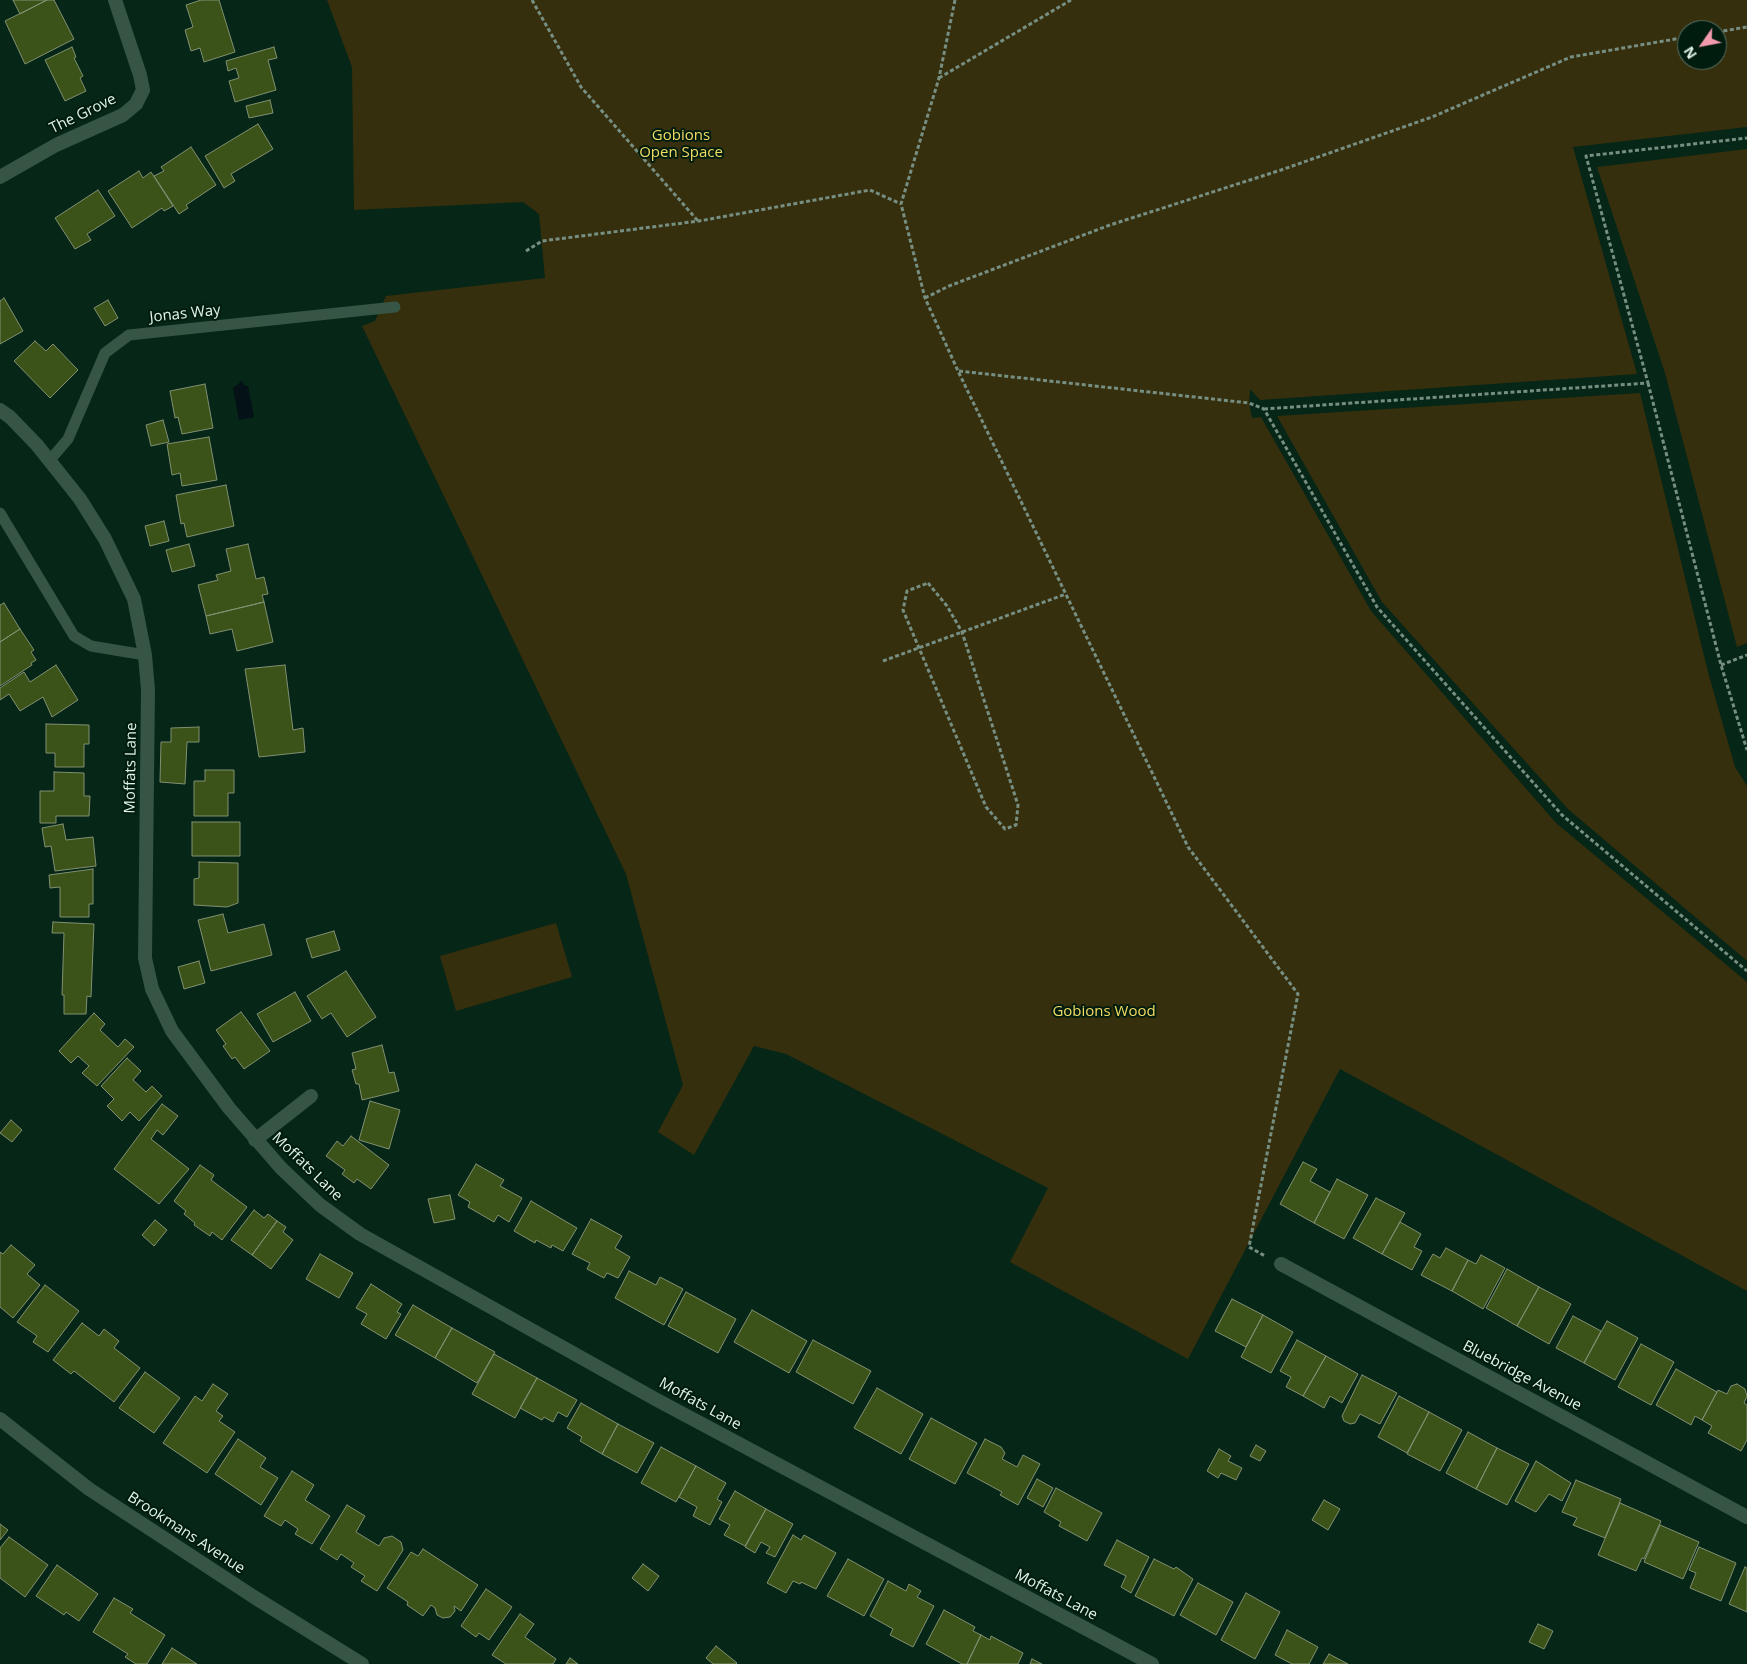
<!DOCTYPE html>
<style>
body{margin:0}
#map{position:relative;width:1747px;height:1664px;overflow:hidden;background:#062617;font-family:"Open Sans",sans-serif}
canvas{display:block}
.north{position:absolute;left:1677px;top:20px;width:50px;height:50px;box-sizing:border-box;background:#001c0e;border:1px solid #5a7266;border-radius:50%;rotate:237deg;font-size:14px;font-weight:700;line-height:20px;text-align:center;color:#e2f4e9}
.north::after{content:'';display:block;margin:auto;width:18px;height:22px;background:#f39aac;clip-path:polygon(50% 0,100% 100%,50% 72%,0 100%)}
</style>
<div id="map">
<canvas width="1747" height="1664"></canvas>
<div class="north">N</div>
</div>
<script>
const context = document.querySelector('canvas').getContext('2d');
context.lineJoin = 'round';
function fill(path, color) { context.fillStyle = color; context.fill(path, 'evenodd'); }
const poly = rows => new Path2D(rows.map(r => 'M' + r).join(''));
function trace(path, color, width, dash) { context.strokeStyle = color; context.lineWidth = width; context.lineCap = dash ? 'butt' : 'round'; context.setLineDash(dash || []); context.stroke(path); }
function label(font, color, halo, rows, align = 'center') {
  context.font = font + ' "Open Sans",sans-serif'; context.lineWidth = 4; context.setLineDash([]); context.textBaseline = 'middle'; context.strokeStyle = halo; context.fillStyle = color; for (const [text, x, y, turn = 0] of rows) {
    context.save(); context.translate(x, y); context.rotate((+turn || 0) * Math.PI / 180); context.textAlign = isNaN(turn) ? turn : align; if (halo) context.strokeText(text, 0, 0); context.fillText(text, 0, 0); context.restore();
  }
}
fill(poly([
 [327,0,1747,0,1747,127,1573,147,1637,374,1260,400,1250,389,1249,403,1252,418,1261,417,1371,611,1556,823,1747,982,1747,1291,1340,1069,1188,1359,1010,1262,1048,1188,786,1054,754,1046,694,1155,658,1132,683,1085,626,874,362,326,375,321,386,296,545,278,539,214,523,202,354,210,352,67],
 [1687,30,1717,30,1717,60,1687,60],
 [1747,149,1747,643,1737,647,1665,373,1597,167],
 [1640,393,1708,672,1735,767,1747,786,1747,961,1568,809,1382,602,1277,416],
 [556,923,572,977,456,1011,440,956]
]), '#352f0d');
fill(poly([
 [242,381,245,386,248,386,254,417,239,420,233,388]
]), '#041116');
const building = poly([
 [13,0,47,0,20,14,13,0],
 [47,0,54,0,74,39,25,64,5,21,47,0],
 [201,0,219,0,235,52,204,62,200,48,191,51,185,30,193,27,186,5,201,0],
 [72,47,76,57,74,58,83,76,80,78,86,91,65,101,45,60,72,47],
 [274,47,277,58,268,60,276,90,235,102,229,81,239,78,236,68,228,71,226,61,274,47],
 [270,100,273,113,249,118,246,106,270,100],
 [258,124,273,149,231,174,235,181,224,188,205,156,258,124],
 [191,147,216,185,186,205,188,208,179,214,154,176,164,171,161,167,191,147],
 [139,171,143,178,151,172,173,206,164,211,162,208,132,228,108,191,139,171],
 [98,190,115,216,87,234,91,240,75,249,55,218,98,190],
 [4,298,23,331,0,344,0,301,4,298],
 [108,300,118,318,105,326,94,308,108,300],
 [35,341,46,351,53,344,78,370,50,398,14,361,35,341],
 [205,384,213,428,182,434,178,417,175,418,170,391,205,384],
 [163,420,169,442,151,446,146,425,163,420],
 [209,437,217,480,182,486,180,473,172,475,167,444,209,437],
 [226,485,234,526,187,537,184,523,181,524,176,495,226,485],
 [164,521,169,541,150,546,145,526,164,521],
 [189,544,195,566,172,572,166,550,189,544],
 [248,544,256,579,264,577,268,594,262,595,264,602,206,616,198,585,218,580,216,575,231,571,226,549,248,544],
 [264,602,273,642,237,651,232,629,210,634,206,616,264,602],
 [4,603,20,629,0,642,0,605,4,603],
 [20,629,34,650,31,652,36,660,31,663,32,665,0,686,0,642,20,629],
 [56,665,78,700,52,717,43,697,20,711,9,694,0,700,0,688,24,672,30,682,56,665],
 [285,665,293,730,303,728,305,752,259,757,245,669,285,665],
 [46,724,89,725,89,744,84,744,84,767,55,767,55,753,46,753,46,724],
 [199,727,199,742,187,742,185,784,160,782,161,742,171,742,171,728,199,727],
 [205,770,234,770,234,793,228,793,228,816,194,816,194,781,205,781,205,770],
 [54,772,84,773,84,796,90,796,89,816,56,816,56,823,40,823,40,791,54,791,54,772],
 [192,822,240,822,240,856,192,856,192,822],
 [63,824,66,840,93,837,96,866,55,871,51,846,45,847,42,828,63,824],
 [199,862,238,863,238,903,227,907,194,905,194,879,199,878,199,862],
 [93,869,93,904,89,904,89,917,60,917,60,887,50,888,49,875,93,869],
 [223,914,228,933,264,924,272,955,211,971,198,920,223,914],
 [53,922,94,924,91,997,87,996,86,1014,64,1014,64,995,62,995,64,933,52,933,53,922],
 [334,931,340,950,312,958,306,939,334,931],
 [199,961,205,983,184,989,178,967,199,961],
 [346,971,376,1017,347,1037,331,1013,322,1019,307,996,346,971],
 [295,992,311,1021,273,1042,257,1014,295,992],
 [241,1012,270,1051,244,1069,235,1057,232,1059,223,1046,226,1044,216,1030,241,1012],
 [94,1013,105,1024,100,1030,118,1047,125,1039,134,1047,97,1086,82,1073,89,1066,78,1056,71,1063,59,1051,94,1013],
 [382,1045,389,1073,394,1072,399,1091,362,1100,359,1084,356,1084,352,1070,356,1069,352,1053,382,1045],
 [127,1058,141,1071,133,1080,146,1092,152,1086,162,1096,139,1121,130,1112,122,1121,107,1106,114,1099,101,1086,127,1058],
 [370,1101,400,1110,389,1149,359,1140,370,1101],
 [162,1104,178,1116,163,1135,157,1130,151,1139,189,1169,159,1204,114,1169,162,1104],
 [11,1120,22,1130,12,1142,0,1133,11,1120],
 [351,1136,389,1165,371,1189,357,1179,354,1183,342,1174,345,1170,326,1156,337,1141,343,1146,351,1136],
 [1303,1162,1317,1169,1310,1181,1330,1192,1314,1223,1280,1204,1303,1162],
 [476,1164,504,1180,500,1186,522,1198,509,1222,498,1215,494,1222,468,1207,470,1202,458,1195,476,1164],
 [200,1165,214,1175,211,1180,247,1207,222,1240,212,1232,210,1236,194,1225,195,1223,184,1214,186,1211,174,1201,200,1165],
 [1337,1179,1368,1195,1344,1239,1314,1223,1337,1179],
 [450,1195,455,1219,434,1223,428,1199,450,1195],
 [1376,1198,1405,1213,1382,1254,1353,1238,1376,1198],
 [531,1201,577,1228,563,1251,552,1245,551,1248,536,1240,535,1243,514,1231,531,1201],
 [254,1210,264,1218,268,1214,277,1221,252,1255,231,1240,254,1210],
 [591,1219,622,1236,615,1248,630,1257,618,1278,607,1273,604,1278,587,1269,590,1263,572,1254,591,1219],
 [155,1220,167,1230,154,1246,142,1235,155,1220],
 [277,1221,286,1227,283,1232,293,1240,271,1269,252,1255,277,1221],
 [1400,1222,1421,1234,1414,1247,1422,1251,1412,1270,1382,1254,1400,1222],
 [11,1245,35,1265,27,1274,40,1285,13,1318,0,1307,0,1252,3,1254,11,1245],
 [1446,1248,1468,1260,1452,1291,1421,1275,1433,1254,1440,1258,1446,1248],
 [320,1254,353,1273,339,1298,306,1279,320,1254],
 [1481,1255,1505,1268,1483,1309,1452,1291,1468,1260,1476,1264,1481,1255],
 [1507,1269,1539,1287,1517,1326,1486,1308,1507,1269],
 [629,1271,656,1285,660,1277,683,1289,664,1325,615,1298,629,1271],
 [371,1284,402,1304,397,1312,401,1314,386,1339,361,1324,367,1314,356,1308,371,1284],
 [45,1285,79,1311,48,1352,33,1342,37,1336,17,1322,45,1285],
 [1539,1287,1571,1304,1549,1344,1517,1326,1539,1287],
 [686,1292,736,1319,718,1353,668,1326,686,1292],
 [1232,1299,1263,1315,1246,1347,1215,1331,1232,1299],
 [413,1305,452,1328,435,1358,395,1335,413,1305],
 [752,1310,807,1341,789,1373,734,1342,752,1310],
 [1263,1315,1293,1332,1271,1373,1241,1357,1263,1315],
 [1573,1316,1601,1331,1584,1363,1556,1348,1573,1316],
 [1607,1321,1638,1338,1615,1380,1584,1363,1607,1321],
 [82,1323,99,1336,104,1329,119,1341,114,1348,140,1368,114,1402,74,1371,71,1374,53,1360,82,1323],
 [452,1328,495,1352,477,1383,435,1358,452,1328],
 [813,1340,871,1371,853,1404,796,1372,813,1340],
 [1297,1340,1326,1356,1303,1396,1286,1387,1291,1377,1280,1371,1297,1340],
 [1641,1344,1674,1362,1651,1405,1618,1387,1641,1344],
 [494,1354,537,1378,515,1418,472,1394,494,1354],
 [1326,1356,1358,1374,1342,1403,1330,1396,1324,1408,1303,1396,1326,1356],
 [1676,1369,1717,1392,1702,1420,1695,1416,1691,1425,1656,1405,1676,1369],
 [145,1372,180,1398,154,1433,119,1408,145,1372],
 [1362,1375,1397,1393,1380,1424,1360,1414,1355,1423,1350,1424,1344,1421,1342,1416,1362,1375],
 [537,1378,577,1400,567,1417,558,1412,553,1422,544,1417,542,1420,520,1408,537,1378],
 [213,1384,228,1394,216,1411,223,1416,219,1421,235,1432,207,1473,163,1443,195,1396,202,1401,213,1384],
 [1737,1384,1745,1389,1747,1396,1744,1403,1747,1405,1747,1440,1741,1451,1708,1433,1712,1426,1702,1420,1718,1390,1727,1394,1731,1386,1737,1384],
 [877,1388,923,1414,901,1454,854,1428,877,1388],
 [1399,1396,1429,1412,1407,1453,1378,1437,1399,1396],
 [581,1403,618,1424,602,1454,580,1441,582,1437,567,1428,581,1403],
 [1429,1412,1462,1430,1440,1471,1407,1454,1429,1412],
 [931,1418,977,1443,955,1484,909,1459,931,1418],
 [618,1424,654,1443,637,1473,602,1454,618,1424],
 [1468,1432,1497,1448,1476,1489,1446,1473,1468,1432],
 [238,1439,266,1458,260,1467,278,1478,261,1505,215,1474,238,1439],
 [985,1439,1001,1447,1005,1453,1002,1459,1017,1467,1023,1455,1040,1464,1018,1505,1000,1495,1002,1492,967,1473,985,1439],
 [1256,1445,1266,1451,1260,1461,1250,1456,1256,1445],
 [661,1447,696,1466,676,1502,641,1483,661,1447],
 [1497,1448,1529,1464,1507,1505,1476,1489,1497,1448],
 [1219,1449,1231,1456,1228,1461,1242,1468,1236,1480,1221,1473,1218,1478,1207,1471,1219,1449],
 [1536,1461,1571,1483,1562,1501,1549,1494,1536,1512,1515,1501,1536,1461],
 [696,1466,726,1483,717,1499,722,1502,710,1525,693,1516,697,1507,679,1497,696,1466],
 [292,1471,314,1485,305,1500,330,1516,312,1544,295,1534,298,1529,285,1520,281,1526,264,1516,292,1471],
 [1037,1479,1053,1488,1043,1507,1027,1498,1037,1479],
 [1576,1480,1621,1499,1605,1538,1573,1525,1577,1518,1562,1512,1576,1480],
 [1056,1488,1102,1513,1087,1541,1059,1526,1061,1522,1044,1512,1056,1488],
 [735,1491,766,1509,745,1546,724,1535,730,1525,719,1519,735,1491],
 [1324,1500,1340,1509,1328,1530,1312,1520,1324,1500],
 [1620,1503,1661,1521,1644,1559,1642,1558,1636,1571,1598,1555,1620,1503],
 [347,1505,365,1516,356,1532,379,1546,384,1538,392,1536,401,1542,403,1550,377,1591,361,1581,365,1576,351,1567,354,1563,341,1554,337,1560,320,1549,347,1505],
 [766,1509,793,1524,775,1557,766,1553,770,1547,761,1542,755,1553,745,1547,766,1509],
 [0,1524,8,1530,0,1540,0,1524],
 [1660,1525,1699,1542,1683,1579,1644,1562,1660,1525],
 [793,1535,801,1540,804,1535,836,1553,816,1589,801,1582,800,1584,793,1581,786,1593,767,1583,793,1535],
 [9,1537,48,1565,25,1597,0,1578,0,1548,9,1537],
 [1117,1540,1149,1557,1131,1593,1121,1587,1126,1576,1104,1565,1117,1540],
 [1699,1547,1736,1563,1721,1601,1690,1588,1696,1573,1689,1570,1699,1547],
 [423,1549,478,1585,461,1611,454,1606,455,1611,450,1617,443,1618,437,1615,435,1608,431,1605,423,1616,407,1605,408,1602,387,1588,411,1552,418,1556,423,1549],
 [848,1559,884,1579,864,1616,827,1596,848,1559],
 [1154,1559,1174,1569,1176,1567,1193,1579,1174,1616,1135,1596,1154,1559],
 [643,1564,659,1576,648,1591,632,1578,643,1564],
 [57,1565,98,1594,79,1621,66,1612,64,1615,36,1596,57,1565],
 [1745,1567,1747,1568,1747,1612,1729,1604,1745,1567],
 [888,1581,906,1591,909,1584,921,1591,917,1597,934,1606,913,1647,890,1635,893,1629,870,1616,888,1581],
 [1198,1583,1233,1602,1216,1635,1180,1615,1198,1583],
 [486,1589,512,1607,489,1640,479,1633,476,1637,461,1626,486,1589],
 [1246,1593,1280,1612,1255,1659,1221,1640,1246,1593],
 [114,1598,133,1609,130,1613,165,1635,147,1664,136,1664,125,1657,128,1654,93,1632,114,1598],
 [944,1610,975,1627,973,1631,981,1635,967,1664,962,1664,926,1644,944,1610],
 [520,1614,534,1624,525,1637,556,1659,553,1664,506,1664,492,1655,520,1614],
 [1538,1624,1553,1631,1544,1649,1529,1642,1538,1624],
 [1287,1630,1318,1647,1309,1664,1292,1664,1275,1655,1287,1630],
 [981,1635,990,1640,991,1636,1023,1653,1018,1664,967,1664,981,1635],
 [716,1646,737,1663,736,1664,713,1664,706,1658,716,1646],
 [172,1648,197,1664,162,1664,172,1648],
 [1329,1654,1348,1664,1323,1664,1329,1654],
 [570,1658,578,1664,566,1664,570,1658],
 [1032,1659,1042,1664,1030,1664,1032,1659]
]);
fill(building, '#3b5318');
trace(building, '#819072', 1);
trace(poly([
 [532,0,581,87,698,221],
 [955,0,939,78,901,204,925,298,958,371,1188,847,1298,994,1249,1247,1265,1256],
 [1717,32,1747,27],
 [939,78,1071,0],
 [526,251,542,241,699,221,870,190,901,204],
 [925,298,949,286,1110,225,1281,170,1432,117,1571,57,1687,37],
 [959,371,1249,403,1264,409,1377,607,1562,815,1747,971],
 [1648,383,1721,665,1747,750],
 [1264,409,1648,383,1586,156,1747,138],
 [928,583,947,606,962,632,1018,805,1016,825,1005,829,986,807,903,610,907,591,928,583],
 [883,661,1066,594],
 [1721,665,1747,655]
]), '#778f82', 3, [4, 2.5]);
trace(poly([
 [50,460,68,439,105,353,129,335,395,307],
 [0,513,74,636,91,646,145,655]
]), '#365544', 11);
trace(poly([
 [0,177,56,145,123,115,136,104,143,90,140,75,115,0],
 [0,410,10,417,37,445,80,499,105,539,134,599,145,655,148,690,145,958,152,989,172,1031,229,1108,281,1168,320,1205,360,1234,657,1400,1152,1664],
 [255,1140,311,1096],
 [1281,1264,1747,1517],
 [0,1419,89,1489,254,1597,362,1664]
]), '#365544', 14);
label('15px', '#e2f4e9', '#001c0e', [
 ["The Grove",83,114,-26],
 ["Jonas Way",185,314,-6],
 ["Moffats Lane",131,768,-89],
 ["Moffats Lane",307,1167,44],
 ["Bluebridge Avenue",1522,1376,28],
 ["Moffats Lane",700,1404,29],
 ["Brookmans Avenue",186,1533,33],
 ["Moffats Lane",1056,1595,28]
]);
label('15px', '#f3dc63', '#001c0e', [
 ["Gobions",681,136],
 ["Open Space",681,153],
 ["Gobions Wood",1104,1012]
]);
</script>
